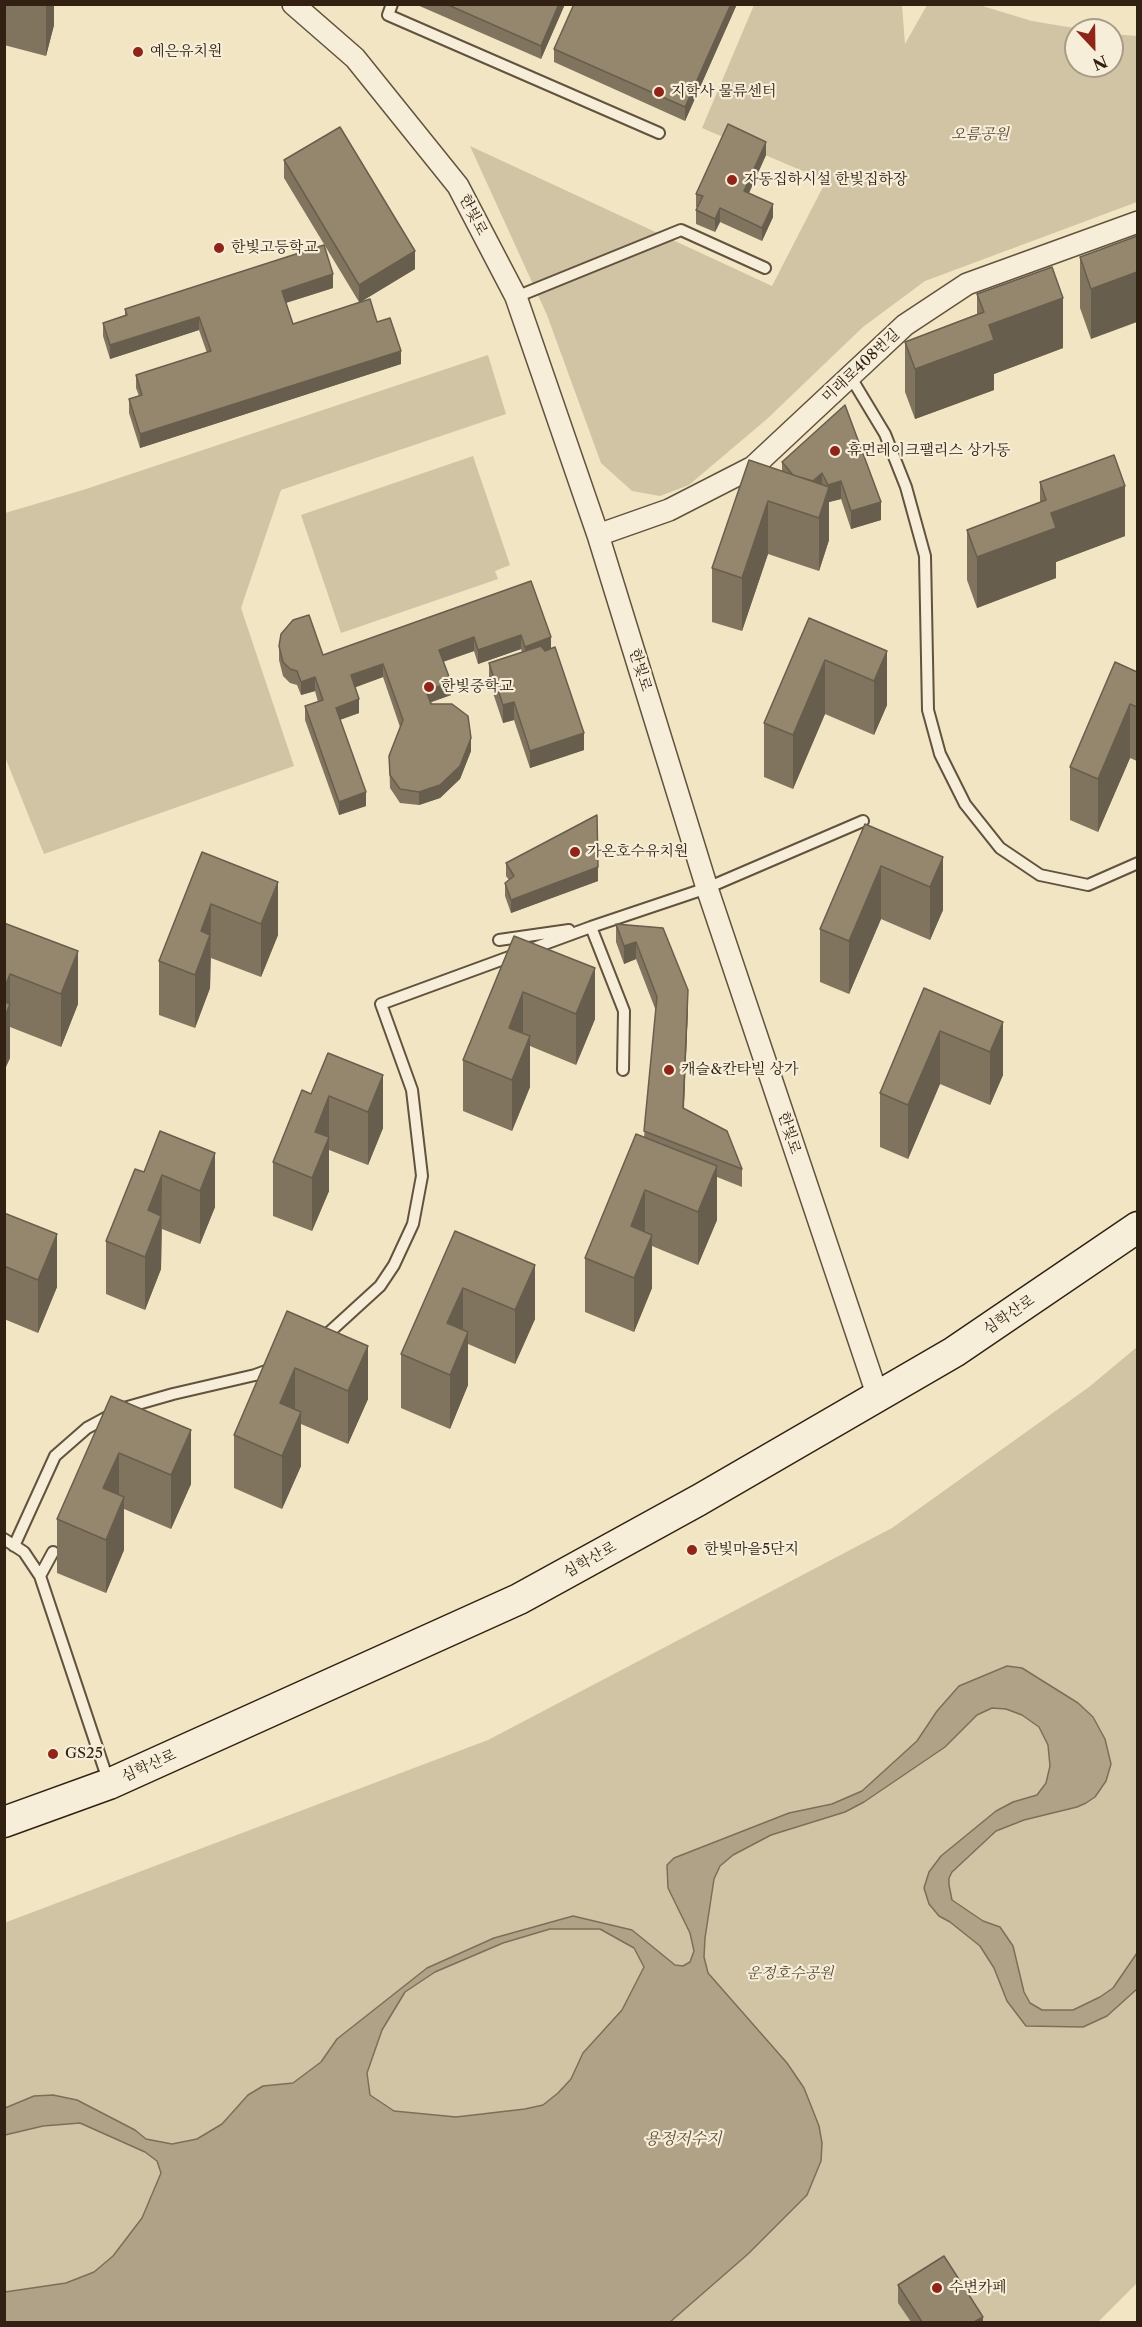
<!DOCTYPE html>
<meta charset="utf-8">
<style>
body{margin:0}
#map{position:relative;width:1142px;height:2327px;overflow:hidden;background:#f1e5c3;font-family:"Libre Caslon Text",serif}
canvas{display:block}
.frame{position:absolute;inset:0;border:6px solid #322112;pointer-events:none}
.north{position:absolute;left:1064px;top:18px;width:60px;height:60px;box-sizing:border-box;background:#f6eed8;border:2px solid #a89c89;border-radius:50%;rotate:158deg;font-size:16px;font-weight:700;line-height:24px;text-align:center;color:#322112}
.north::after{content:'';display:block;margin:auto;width:21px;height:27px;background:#8f2418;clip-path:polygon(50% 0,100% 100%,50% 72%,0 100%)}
</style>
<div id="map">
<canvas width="1142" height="2327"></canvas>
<div class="frame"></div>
<div class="north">N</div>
</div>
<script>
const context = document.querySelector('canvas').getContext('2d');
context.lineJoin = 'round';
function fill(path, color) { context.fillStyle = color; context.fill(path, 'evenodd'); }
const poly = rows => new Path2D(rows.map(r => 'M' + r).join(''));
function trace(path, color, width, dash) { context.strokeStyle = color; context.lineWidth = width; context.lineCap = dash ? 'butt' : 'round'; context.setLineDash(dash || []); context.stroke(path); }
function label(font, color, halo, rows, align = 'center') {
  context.font = font + ' "Libre Caslon Text","Noto Serif KR",serif'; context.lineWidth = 4.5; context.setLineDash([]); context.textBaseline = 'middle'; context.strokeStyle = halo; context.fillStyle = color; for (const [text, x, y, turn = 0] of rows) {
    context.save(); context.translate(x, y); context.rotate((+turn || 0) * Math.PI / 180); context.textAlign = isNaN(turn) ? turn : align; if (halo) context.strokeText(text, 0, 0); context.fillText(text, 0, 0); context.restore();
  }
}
fill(poly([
 [754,5,902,5,905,44,927,5,979,5,1032,21,1086,30,1076,30,1076,66,1112,66,1112,34,1137,36,1137,202,925,281,863,327,767,419,689,485,660,496,632,491,601,463,547,315,470,146,772,286,826,181,702,128],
 [488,355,506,414,281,490,241,608,294,766,44,854,5,757,5,513,83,490],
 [473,456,510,565,495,571,498,579,341,633,301,515],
 [1137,1347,1138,2282,1098,2322,5,2322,4,1923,488,1740,892,1528,1089,1387]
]), '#d1c4a5');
const water = poly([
 [1007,1666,1022,1668,1078,1703,1093,1717,1105,1739,1111,1764,1106,1781,1095,1797,1086,1803,1077,1807,1024,1820,996,1831,952,1872,949,1878,949,1885,952,1900,983,1921,1000,1927,1013,1946,1024,1992,1030,2003,1042,2010,1073,2010,1100,1997,1113,1988,1137,1953,1137,1989,1107,2016,1083,2027,1026,2026,1007,2001,994,1968,980,1946,950,1922,939,1916,929,1904,924,1888,929,1872,941,1856,996,1811,1013,1802,1037,1795,1046,1783,1050,1766,1048,1745,1039,1727,1022,1715,1006,1709,992,1708,977,1715,945,1747,864,1802,845,1812,771,1835,733,1855,720,1866,714,1879,705,1938,704,1957,708,1973,787,2063,804,2088,819,2126,822,2143,821,2161,807,2195,748,2254,670,2322,5,2322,5,2292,66,2283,94,2272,113,2256,142,2218,161,2173,157,2161,145,2152,80,2123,43,2126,5,2135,5,2108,34,2096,53,2095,77,2100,135,2130,146,2139,172,2144,197,2139,222,2124,248,2095,263,2086,293,2083,321,2062,337,2039,427,1968,494,1938,573,1916,632,1930,675,1965,683,1966,690,1962,694,1951,690,1933,668,1888,667,1865,674,1858,789,1813,832,1804,862,1791,917,1741,937,1711,959,1686,1007,1666],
 [550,1929,600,1929,634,1948,644,1967,622,2010,583,2053,571,2079,558,2093,543,2105,525,2109,456,2117,394,2111,370,2095,367,2073,382,2030,405,1992,435,1972,503,1943,550,1929]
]);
fill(water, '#b0a287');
trace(water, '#7e6e58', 1.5);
const lane = poly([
 [392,4,388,15,659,133],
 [516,297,681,230,765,268],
 [850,376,885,434,906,487,925,556,928,710,940,754,965,804,1000,848,1040,875,1088,885,1138,863],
 [499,940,569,930],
 [623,1070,624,1011,591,927,707,888,863,821],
 [323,1338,380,1286,394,1265,413,1224,422,1176,412,1090,381,1004,591,927],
 [4,1539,24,1552,40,1576,109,1783],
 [14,1546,55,1456,87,1428,124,1408,173,1394,255,1375,274,1368],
 [40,1576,53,1552]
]);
const street = poly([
 [293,4,355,58,458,186,516,297,598,535,707,888,878,1397],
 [598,535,669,510,753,467,905,325,967,284,1138,222]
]);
const secondary = poly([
 [4,1822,109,1784,519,1599,699,1500,954,1352,1138,1227]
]);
trace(lane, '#62523e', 14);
trace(street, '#62523e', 24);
trace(secondary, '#322112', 33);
trace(lane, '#f6eed8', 10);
trace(street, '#f6eed8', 21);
trace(secondary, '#f6eed8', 30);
fill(poly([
 [4,4,54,4,54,25,46,56,4,45],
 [415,4,565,4,541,59],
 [737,4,685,121,554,62,554,49],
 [766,155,749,193,773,217,762,241,720,222,715,232,696,224,696,210,698,208,696,207,696,194],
 [284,160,415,269,360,302,377,322,401,364,140,448,129,413,129,399,139,396,136,388,136,375,207,353,199,330,110,359,103,336,103,323,125,315,125,309,333,288,286,303,293,324,359,302,284,178],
 [1137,236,1091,339,1080,308,1080,257],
 [977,294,1063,348,994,374,994,390,915,419,905,392,905,342,977,314],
 [845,405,881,520,851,529,841,499,829,502,829,540,819,571,768,554,742,631,712,622,712,568,782,471,782,462],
 [1040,482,1125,536,1056,562,1056,578,977,608,967,580,967,530,1040,502],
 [531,581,551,649,584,750,530,768,514,720,503,723,489,681,489,663,522,652,521,649,478,664,474,651,443,662,451,695,431,702,471,751,460,779,440,798,419,805,400,803,390,788,389,756,400,727,383,677,355,687,359,713,340,720,366,806,339,815,305,720,305,706,318,702,315,691,301,695,297,685,290,683,283,676,279,660,279,646,323,655],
 [809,618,887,651,887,705,874,735,825,714,793,789,764,777,764,723],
 [1137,672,1137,761,1130,758,1098,832,1070,820,1070,767],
 [865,824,943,857,943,910,930,940,881,919,849,994,820,982,820,929],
 [202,852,278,935,261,977,211,958,210,988,195,1028,159,1015,159,961],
 [506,863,598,881,511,913,505,896,505,883,509,880,506,876],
 [4,923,78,1004,61,1047,10,1027,10,1058,4,1071],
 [616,924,663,928,688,1008,684,1109,742,1169,742,1187,717,1177,717,1220,698,1265,652,1246,652,1288,634,1332,585,1312,585,1258,644,1137,656,1011,636,959,624,964,616,942],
 [514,936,595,1019,576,1065,530,1046,530,1087,512,1131,463,1111,463,1060],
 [924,988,1003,1022,1003,1075,990,1105,940,1084,908,1159,880,1147,880,1093],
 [328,1053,383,1128,368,1165,329,1150,329,1191,312,1231,273,1216,273,1162,311,1094],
 [160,1131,215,1207,200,1244,162,1229,161,1269,145,1310,106,1294,106,1241,144,1172],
 [4,1213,57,1287,38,1333,4,1319],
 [455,1231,535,1319,515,1364,468,1344,468,1385,450,1429,401,1408,401,1354],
 [287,1311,368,1399,348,1444,301,1424,301,1466,282,1509,234,1488,234,1435],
 [111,1396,191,1484,171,1529,124,1509,124,1550,106,1593,57,1573,57,1519],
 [898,2285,983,2322,911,2322,898,2303]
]), '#80745f');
fill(poly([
 [46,4,54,4,54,25,46,56],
 [559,4,565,4,541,59,541,46],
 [731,4,737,4,685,121,685,107],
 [766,142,766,155,744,204,744,191],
 [773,204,773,217,762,241,762,228],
 [720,208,720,222,715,232,715,219],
 [415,251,415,269,359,303,359,285],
 [1137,272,1137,322,1091,339,1091,289],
 [333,274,333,288,282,304,282,291],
 [1063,298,1063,348,994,374,994,390,915,419,915,369,989,325],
 [199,317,199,330,110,359,110,345],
 [401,351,401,364,140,448,140,434],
 [822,473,822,490,805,489],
 [841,481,841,499,829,502,829,540,819,571,819,518,828,491,828,485],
 [1125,486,1125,536,1056,562,1056,578,977,608,977,557,1051,513],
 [768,501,768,554,742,631,742,578],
 [881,502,881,520,851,529,851,511],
 [521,635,521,649,478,664,478,650],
 [474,637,474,651,439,663,439,650],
 [551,637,551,651,525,660,525,647],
 [887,651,887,705,874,735,874,681],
 [825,660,825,714,793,789,793,735],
 [383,664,383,677,351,689,351,675],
 [315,677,315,691,301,695,301,682],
 [451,682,451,695,426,704,426,691],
 [359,699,359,713,336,721,336,708],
 [514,702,514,720,503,723,503,705],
 [1130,704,1130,758,1098,832,1098,779],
 [584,733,584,750,530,768,530,751],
 [471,738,471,751,460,779,440,798,419,805,419,792],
 [366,792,366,806,339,815,339,802],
 [943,857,943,910,930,940,930,887],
 [881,866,881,919,849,994,849,941],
 [598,867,598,881,511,913,511,900],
 [278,882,278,935,261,977,261,924],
 [211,904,210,988,195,1028,195,975,201,931],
 [636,942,636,959,624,964,624,946],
 [78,951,78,1004,61,1047,61,994],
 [595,968,595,1019,576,1065,576,1014],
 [10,974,10,1058,4,1071,4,989],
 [688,990,688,1008,683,1126,683,1108],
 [523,992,523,1043,509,1028],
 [1003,1022,1003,1075,990,1105,990,1052],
 [940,1031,940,1084,908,1159,908,1105],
 [530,1036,530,1087,512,1131,512,1080],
 [383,1075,383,1128,368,1165,368,1112],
 [329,1096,329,1191,312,1231,312,1178,315,1132],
 [215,1153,215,1207,200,1244,200,1191],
 [717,1166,717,1220,698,1265,698,1212],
 [162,1175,161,1269,145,1310,145,1257,148,1210],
 [645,1190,645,1244,631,1226],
 [57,1234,57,1287,38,1333,38,1280],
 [652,1235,652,1288,634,1332,634,1278],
 [535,1265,535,1319,515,1364,515,1310],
 [463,1288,463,1341,447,1323],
 [468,1332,468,1385,450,1429,450,1375],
 [368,1346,368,1399,348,1444,348,1391],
 [295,1368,295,1422,280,1403],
 [301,1412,301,1466,282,1509,282,1456],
 [191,1430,191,1484,171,1529,171,1475],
 [119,1453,119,1506,103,1488],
 [124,1497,124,1550,106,1593,106,1540],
 [983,2317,983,2322,974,2322]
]), '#685e4d');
const building = poly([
 [446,4,559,4,541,46,446,4],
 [574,4,731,4,685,107,554,49,574,4],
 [728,124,766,142,744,191,773,204,762,228,720,208,715,219,696,210,703,196,696,194,728,124],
 [340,127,415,251,359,285,284,160,340,127],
 [1137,236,1137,272,1091,289,1080,257,1137,236],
 [324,245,333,274,282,291,293,324,370,299,377,322,390,318,401,351,140,434,129,399,142,395,136,375,211,351,199,317,110,345,103,323,127,315,125,309,324,245],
 [1052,267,1063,298,989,325,994,340,915,369,905,342,984,312,977,294,1052,267],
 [845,405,881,502,851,511,841,481,828,485,822,473,813,481,793,475,782,462,845,405],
 [1114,455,1125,486,1051,513,1056,528,977,557,967,530,1046,500,1040,482,1114,455],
 [749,460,829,487,819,518,768,501,742,578,712,568,749,460],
 [531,581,551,637,525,647,521,635,478,650,474,637,439,650,451,682,426,691,431,704,452,704,468,716,471,738,460,766,440,785,419,792,400,789,390,775,389,756,403,720,383,664,351,675,359,699,336,708,366,792,339,802,305,706,323,700,315,677,301,682,297,671,290,669,283,662,279,646,281,634,293,620,309,615,323,655,531,581],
 [809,618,887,651,874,681,825,660,793,735,764,723,809,618],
 [541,646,545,651,555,647,584,733,530,751,514,702,503,705,489,663,541,646],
 [1115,662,1137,672,1137,707,1130,704,1098,779,1070,767,1115,662],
 [597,815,598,867,511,900,505,883,514,876,506,863,597,815],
 [865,824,943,857,930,887,881,866,849,941,820,929,865,824],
 [202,852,278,882,261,924,211,904,201,931,210,935,195,975,159,961,202,852],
 [4,923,78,951,61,994,10,974,4,989,4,923],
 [616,924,663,928,688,990,683,1108,727,1131,742,1169,644,1131,657,997,636,942,624,946,616,924],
 [514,936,595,968,576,1014,523,992,509,1028,530,1036,512,1080,463,1060,514,936],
 [924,988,1003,1022,990,1052,940,1031,908,1105,880,1093,924,988],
 [4,1002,10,1004,4,1018,4,1002],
 [328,1053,383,1075,368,1112,329,1096,315,1132,329,1137,312,1178,273,1162,302,1090,311,1094,328,1053],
 [160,1131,215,1153,200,1191,162,1175,148,1210,161,1216,145,1257,106,1241,135,1169,144,1172,160,1131],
 [636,1134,717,1166,698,1212,645,1190,631,1226,652,1235,634,1278,585,1258,636,1134],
 [4,1213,57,1234,38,1280,4,1266,4,1213],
 [455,1231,535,1265,515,1310,463,1288,447,1323,468,1332,450,1375,401,1354,455,1231],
 [287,1311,368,1346,348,1391,295,1368,280,1403,301,1412,282,1456,234,1435,287,1311],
 [111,1396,191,1430,171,1475,119,1453,103,1488,124,1497,106,1540,57,1519,111,1396],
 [944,2256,983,2317,974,2322,922,2322,898,2285,944,2256]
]);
fill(building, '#95876e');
trace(building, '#685e4d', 1.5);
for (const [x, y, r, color] of [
 [138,52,6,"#8f2418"],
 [659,92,6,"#8f2418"],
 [732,180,6,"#8f2418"],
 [219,248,6,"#8f2418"],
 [835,451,6,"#8f2418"],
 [429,687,6,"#8f2418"],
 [575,852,6,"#8f2418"],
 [669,1070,6,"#8f2418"],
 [692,1550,6,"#8f2418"],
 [53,1754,6,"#8f2418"],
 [937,2288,6,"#8f2418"]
]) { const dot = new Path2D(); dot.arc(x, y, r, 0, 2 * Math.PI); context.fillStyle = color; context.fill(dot); trace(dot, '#f6eed8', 2); }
label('15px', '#322112', '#f6eed8', [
 ["예은유치원",150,52],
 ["지학사 물류센터",671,92],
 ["자동집하시설 한빛집하장",744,180],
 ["한빛고등학교",231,248],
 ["휴먼레이크팰리스 상가동",847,451],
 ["한빛중학교",441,687],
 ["가온호수유치원",587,852],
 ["캐슬&칸타빌 상가",681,1070],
 ["한빛마을5단지",704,1550],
 ["GS25",65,1754],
 ["수변카페",949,2288]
], 'left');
label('italic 15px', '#5a4a37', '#f6eed8', [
 ["오름공원",980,135],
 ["운정호수공원",790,1974]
]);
label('15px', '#322112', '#f6eed8', [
 ["한빛로",473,215,63],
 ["미래로408번길",861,366,-43],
 ["한빛로",640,670,73],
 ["한빛로",789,1133,72],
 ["심학산로",1009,1315,-34],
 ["심학산로",590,1560,-29],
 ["심학산로",149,1766,-24]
]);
label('italic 16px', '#5e4e3b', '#f6eed8', [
 ["용정저수지",683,2139]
]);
</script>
